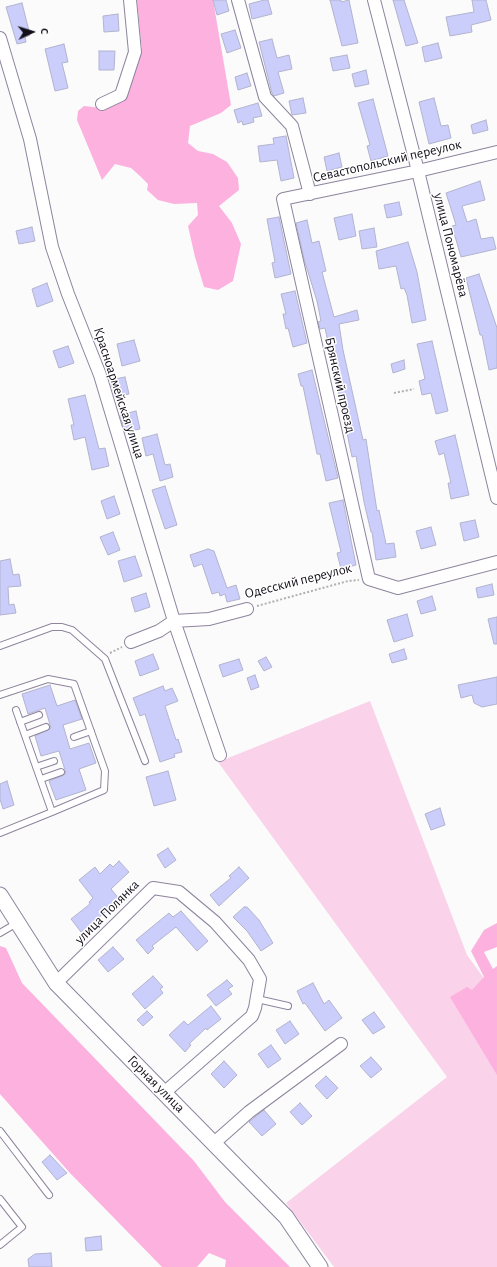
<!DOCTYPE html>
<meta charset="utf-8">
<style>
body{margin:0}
#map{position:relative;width:497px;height:1267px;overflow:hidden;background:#fbfbfb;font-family:"Alegreya Sans",sans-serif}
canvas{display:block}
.north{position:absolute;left:12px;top:12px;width:40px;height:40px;-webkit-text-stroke:3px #fff;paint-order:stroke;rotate:86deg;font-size:11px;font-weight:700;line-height:16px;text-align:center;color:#14101a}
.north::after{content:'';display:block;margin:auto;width:14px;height:18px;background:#14101a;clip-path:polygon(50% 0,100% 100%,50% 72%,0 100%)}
</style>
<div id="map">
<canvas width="497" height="1267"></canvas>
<div class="north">С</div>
</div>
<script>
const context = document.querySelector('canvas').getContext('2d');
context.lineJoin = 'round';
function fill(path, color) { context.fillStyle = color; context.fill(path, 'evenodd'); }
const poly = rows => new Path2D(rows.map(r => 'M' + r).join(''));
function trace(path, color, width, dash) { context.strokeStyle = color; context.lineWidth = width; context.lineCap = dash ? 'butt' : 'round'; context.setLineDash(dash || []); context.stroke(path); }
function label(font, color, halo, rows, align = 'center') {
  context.font = font + ' "Alegreya Sans",sans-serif'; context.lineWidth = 3; context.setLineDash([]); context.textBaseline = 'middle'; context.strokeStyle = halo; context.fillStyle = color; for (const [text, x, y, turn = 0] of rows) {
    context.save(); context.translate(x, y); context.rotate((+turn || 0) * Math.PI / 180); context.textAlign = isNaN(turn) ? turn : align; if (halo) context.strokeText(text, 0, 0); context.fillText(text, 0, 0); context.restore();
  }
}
fill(poly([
 [370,701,467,955,497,996,497,1267,334,1267,286,1203,447,1077,218,762]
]), '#fad3ea');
fill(poly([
 [137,0,213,0,231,105,221,113,190,126,188,143,198,151,213,154,227,162,238,178,239,190,219,206,232,223,241,244,233,281,218,290,204,287,195,257,188,226,198,215,197,203,174,204,158,200,147,190,148,184,141,177,131,168,115,164,102,180,77,120,78,111,84,106,102,108,125,97,142,51],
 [497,923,497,947,484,952,493,969,497,966,497,1075,450,997,467,987,472,990,484,977,471,951,484,930],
 [0,946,6,948,22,983,194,1161,225,1202,290,1267,225,1267,226,1260,209,1253,197,1267,162,1267,69,1172,0,1094]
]), '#fcb1df');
const building = poly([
 [213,0,226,0,229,11,217,15,213,0],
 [264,0,268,0,272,14,252,19,249,4,264,0],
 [330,0,341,0,341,2,349,0,358,43,342,46,330,0],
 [393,0,404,0,418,43,406,46,393,0],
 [472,0,486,0,491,20,471,25,472,32,450,36,446,17,474,12,472,0],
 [22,3,30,35,25,37,26,42,17,44,6,7,22,3],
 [118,14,119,31,104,32,103,16,118,14],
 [235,30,241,48,227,53,221,34,235,30],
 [272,39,277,58,289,55,292,69,278,72,284,93,274,96,272,93,259,42,272,39],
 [438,43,442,58,425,62,422,47,438,43],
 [64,44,68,62,62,63,68,88,55,91,45,49,64,44],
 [99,51,115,51,114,70,99,70,99,51],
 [347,55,350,68,333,71,330,58,347,55],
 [366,70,369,84,355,87,352,74,366,70],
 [247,73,251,86,238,90,235,77,247,73],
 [303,98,306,113,292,115,289,101,303,98],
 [434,98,441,126,448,125,451,138,429,144,419,102,434,98],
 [373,99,388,156,371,161,367,146,370,145,358,103,373,99],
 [258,103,262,116,253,118,254,122,243,125,242,121,238,123,234,110,258,103],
 [486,120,488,130,473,134,471,125,486,120],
 [286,136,294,178,281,181,277,160,260,162,258,146,274,144,273,138,286,136],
 [339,153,342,167,327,171,324,157,339,153],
 [480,181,485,200,462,206,467,222,476,219,481,239,493,237,496,249,461,257,452,226,456,225,446,193,480,181],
 [399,202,402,215,387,218,384,205,399,202],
 [352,214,356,236,339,240,334,218,352,214],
 [279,217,291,274,275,278,272,263,275,262,267,219,279,217],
 [307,220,312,243,319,241,326,271,322,272,334,317,357,310,359,320,339,324,343,350,363,440,366,439,377,511,379,510,386,544,394,543,396,557,376,560,372,532,371,532,364,502,356,456,352,457,325,328,320,329,318,322,321,321,317,301,304,259,296,223,307,220],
 [32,227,35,241,19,244,16,231,32,227],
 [374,228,377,247,362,249,359,231,374,228],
 [408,242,417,272,426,320,412,323,407,295,404,288,401,289,396,266,379,269,376,251,408,242],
 [479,274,497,328,497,368,489,370,482,335,480,335,466,278,479,274],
 [47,283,53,301,37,307,32,289,47,283],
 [295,291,307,343,293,347,288,328,286,329,283,314,286,314,281,294,295,291],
 [134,340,140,361,122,366,117,344,134,340],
 [432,341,448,411,436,414,431,393,422,395,419,381,425,379,417,344,432,341],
 [68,346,74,363,59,368,53,351,68,346],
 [404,360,405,369,393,373,391,364,404,360],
 [312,370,338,478,326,481,320,454,317,454,303,386,301,386,298,374,312,370],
 [125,377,129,394,115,397,110,380,125,377],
 [85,395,99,449,105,448,109,466,92,470,85,437,74,440,71,425,74,425,68,399,85,395],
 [136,411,140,429,125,432,120,415,136,411],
 [157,434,165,465,170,464,173,477,160,481,153,454,146,456,142,438,157,434],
 [455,435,469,495,451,499,448,483,451,483,444,453,439,455,435,441,455,435],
 [165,486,177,525,165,529,152,490,165,486],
 [114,496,120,514,107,519,101,501,114,496],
 [343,500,356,565,341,569,337,553,341,552,329,503,343,500],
 [475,520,479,537,464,541,460,523,475,520],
 [431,527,436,545,421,549,416,531,431,527],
 [113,532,120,550,108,555,100,537,113,532],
 [208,549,214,551,227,588,236,585,240,599,227,602,225,594,220,596,219,592,212,594,202,564,194,567,190,555,208,549],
 [135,556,142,576,124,582,118,561,135,556],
 [10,559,13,575,19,574,21,586,8,587,9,605,14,604,16,613,0,615,0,561,10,559],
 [492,584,494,595,478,598,476,588,492,584],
 [146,593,150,607,135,612,131,598,146,593],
 [432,596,436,610,421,614,417,601,432,596],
 [407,614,413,636,394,642,387,620,407,614],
 [497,617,497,644,494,644,488,619,497,617],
 [404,649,407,659,392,663,389,654,404,649],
 [153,654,159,669,140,676,135,661,153,654],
 [266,657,272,667,264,671,258,661,266,657],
 [239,659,243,670,223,677,219,665,239,659],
 [255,675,259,687,251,690,247,678,255,675],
 [497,677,497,704,482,707,474,703,472,695,461,698,458,685,497,677],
 [50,685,57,706,75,700,82,719,63,725,70,749,89,743,96,763,79,769,86,790,56,800,49,781,62,776,66,773,59,751,41,756,35,736,51,728,45,708,28,714,22,694,50,685],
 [163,686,165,691,172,688,178,701,165,706,176,740,178,739,182,752,174,754,175,757,160,762,145,714,140,716,133,698,163,686],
 [168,771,176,800,154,806,146,777,168,771],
 [7,781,14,805,3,809,0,799,0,784,7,781],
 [440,808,445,825,431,830,425,814,440,808],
 [168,848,176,860,165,868,157,855,168,848],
 [119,861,129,872,111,889,120,900,81,932,71,919,90,904,89,902,93,898,79,880,95,867,100,874,110,864,113,867,119,861],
 [239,867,249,878,219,906,210,895,231,878,229,876,239,867],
 [244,907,247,907,259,920,273,943,261,951,247,931,233,917,244,907],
 [181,911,208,941,197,951,176,927,152,946,154,948,148,954,136,940,169,913,173,917,181,911],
 [113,947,124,959,108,972,98,960,113,947],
 [153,976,163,987,160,989,163,993,145,1009,132,994,153,976],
 [227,980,233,986,228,989,232,994,216,1006,207,995,227,980],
 [313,983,324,1004,329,1000,342,1018,325,1031,305,1003,303,1004,297,991,313,983],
 [211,1006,221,1019,207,1030,206,1028,189,1044,191,1045,185,1052,169,1035,184,1021,188,1025,211,1006],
 [147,1011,153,1017,143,1026,137,1020,147,1011],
 [374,1012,385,1027,373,1034,362,1020,374,1012],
 [290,1021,299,1034,285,1044,276,1030,290,1021],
 [271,1045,281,1059,268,1068,258,1054,271,1045],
 [371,1057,382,1069,371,1078,360,1066,371,1057],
 [224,1061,237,1075,224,1088,211,1074,224,1061],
 [326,1076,338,1088,327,1099,315,1086,326,1076],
 [300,1103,312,1116,302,1125,290,1112,300,1103],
 [264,1110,276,1124,262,1136,249,1122,264,1110],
 [50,1155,67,1173,57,1180,42,1162,50,1155],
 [101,1236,102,1250,86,1251,85,1238,101,1236],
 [51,1253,52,1267,29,1267,28,1259,35,1254,51,1253]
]);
fill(building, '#cbcdfa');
trace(building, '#b2b4cf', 1);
const service = poly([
 [0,646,52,627,62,627,72,630,105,659,145,761],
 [0,695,48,679,74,684,105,771,104,790,52,812],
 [20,722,39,715],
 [25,735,46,727],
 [74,737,91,731],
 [36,767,54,761],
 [41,779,61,772],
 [0,833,52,812,16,710],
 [0,933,17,923],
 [257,999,288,1006],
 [0,1131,49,1195],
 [0,1199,22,1227,0,1245]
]);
const minor = poly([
 [238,0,265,97,292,126,310,194],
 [374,0,418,171,497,498],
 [0,38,30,139,52,247,68,294,100,375,174,621,220,755],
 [102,104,121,95,135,52,130,0],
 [497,152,418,171,283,199,369,579,398,588,497,562],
 [131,642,159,631,174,621,209,619,247,609],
 [56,983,153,888,179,892,215,922,249,960,260,979,255,1008,252,1016,165,1092],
 [214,1143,249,1112,341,1044]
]);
const tertiary = poly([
 [0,895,56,983,286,1217,320,1267]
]);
trace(service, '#8e849d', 8);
trace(minor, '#8e849d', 14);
trace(tertiary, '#8e849d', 17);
trace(poly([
 [394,393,414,389],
 [257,606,348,581,359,580],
 [110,653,122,647]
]), '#b0afb2', 2, [2, 2]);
trace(service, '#fff', 6);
trace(minor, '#fff', 12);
trace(tertiary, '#fff', 15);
label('14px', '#14101a', '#fff', [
 ["Севастопольский переулок",387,161,-13],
 ["улица Пономарёва",451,245,76],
 ["Брянский проезд",340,385,77],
 ["Красноармейская улица",119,393,72],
 ["Одесский переулок",298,581,-14],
 ["улица Полянка",107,912,-45],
 ["Горная улица",156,1084,45]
]);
</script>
